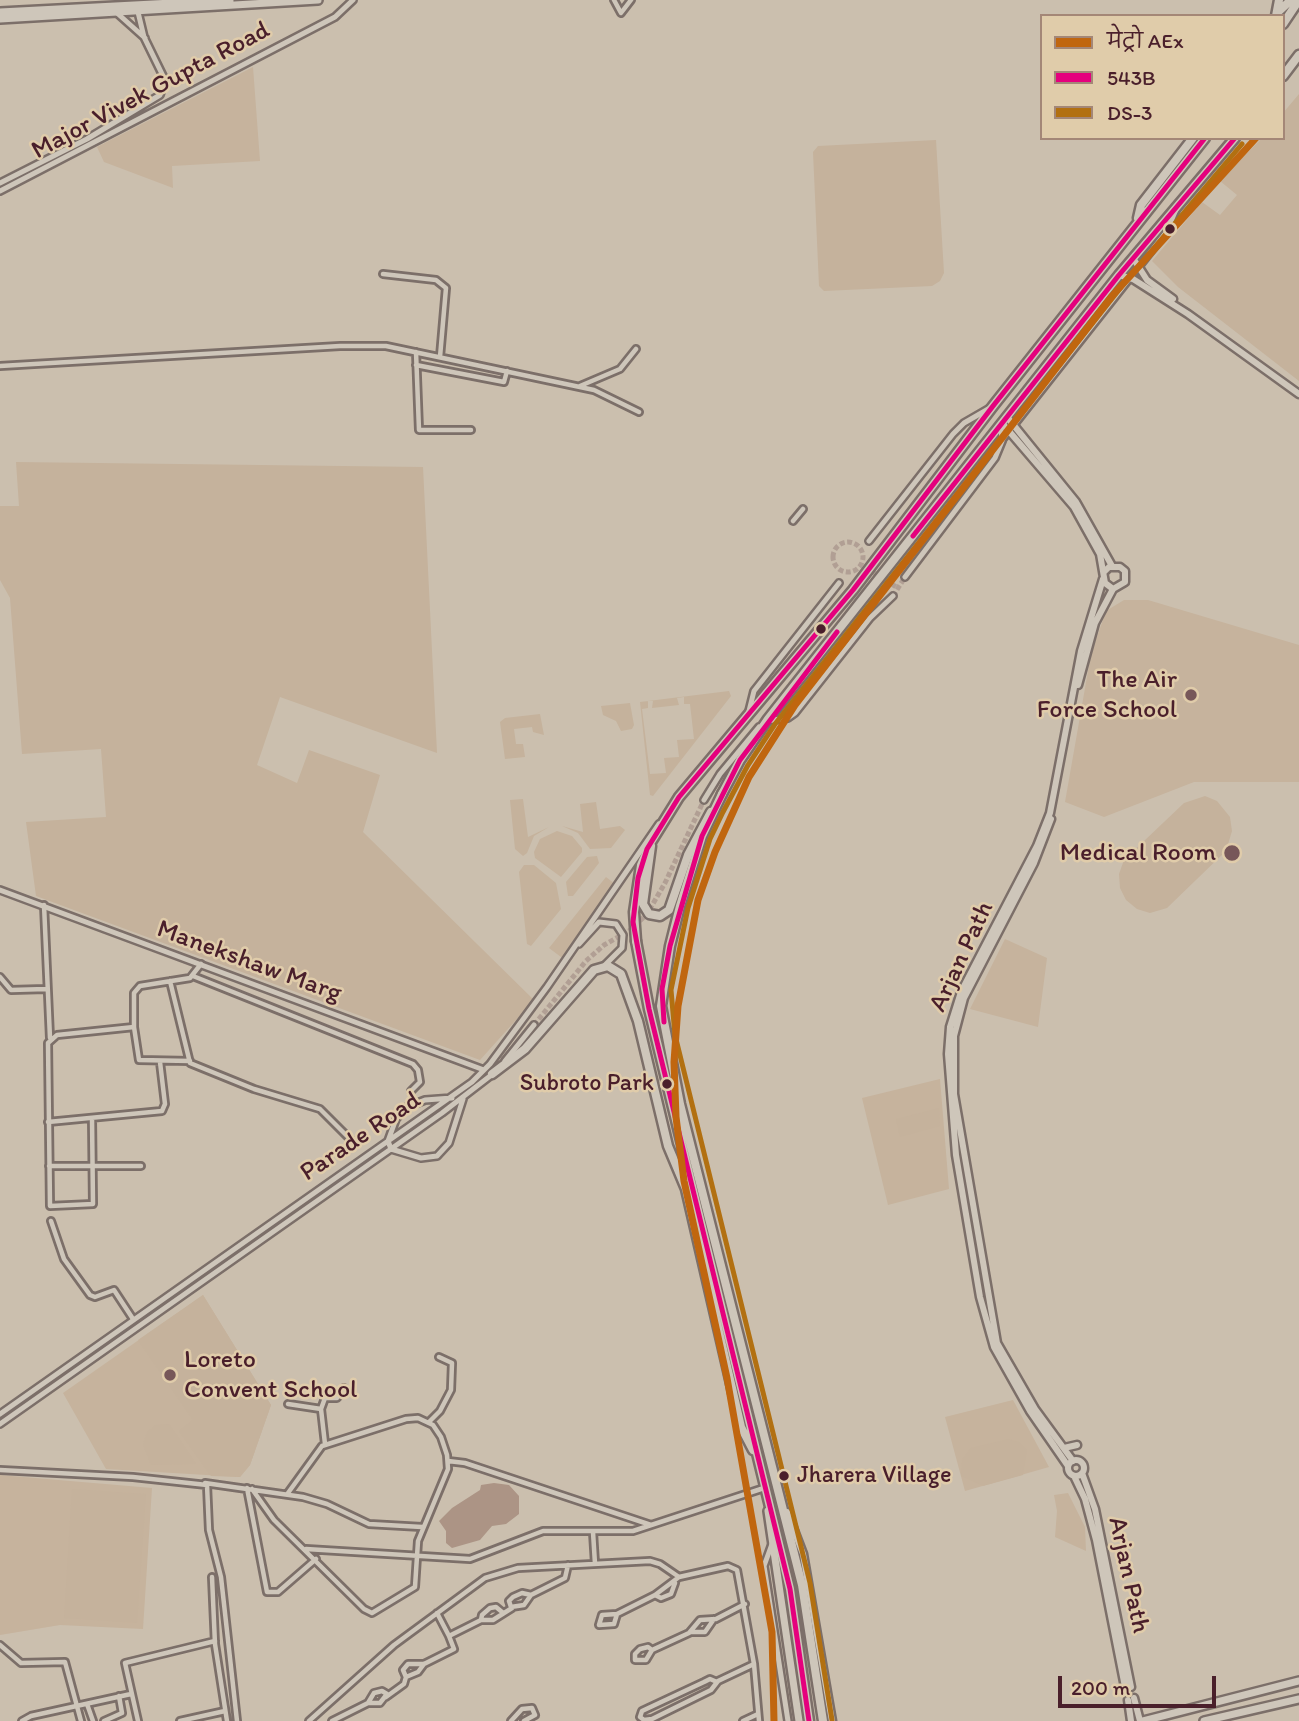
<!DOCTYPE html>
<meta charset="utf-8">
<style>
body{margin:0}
#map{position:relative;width:1299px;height:1721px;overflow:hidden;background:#cbbfae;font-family:Itim,"Playpen Sans Deva",sans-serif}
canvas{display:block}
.legend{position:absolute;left:1040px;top:14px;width:245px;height:126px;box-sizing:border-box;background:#e0ccaa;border:2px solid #a48777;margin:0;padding:9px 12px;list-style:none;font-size:21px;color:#4a1f2b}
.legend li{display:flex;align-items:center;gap:14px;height:35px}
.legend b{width:35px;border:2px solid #a48777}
.scale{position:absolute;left:1058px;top:1676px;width:158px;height:32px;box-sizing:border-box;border:4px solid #4a1f2b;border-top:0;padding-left:9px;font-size:21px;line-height:24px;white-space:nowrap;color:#4a1f2b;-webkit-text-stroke:5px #e0ccaa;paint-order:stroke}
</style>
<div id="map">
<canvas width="1299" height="1721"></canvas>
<ul class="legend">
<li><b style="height:9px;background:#c0660f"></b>मेट्रो AEx</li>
<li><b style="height:9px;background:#e5007d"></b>543B</li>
<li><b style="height:9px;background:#b27011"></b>DS-3</li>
</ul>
<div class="scale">200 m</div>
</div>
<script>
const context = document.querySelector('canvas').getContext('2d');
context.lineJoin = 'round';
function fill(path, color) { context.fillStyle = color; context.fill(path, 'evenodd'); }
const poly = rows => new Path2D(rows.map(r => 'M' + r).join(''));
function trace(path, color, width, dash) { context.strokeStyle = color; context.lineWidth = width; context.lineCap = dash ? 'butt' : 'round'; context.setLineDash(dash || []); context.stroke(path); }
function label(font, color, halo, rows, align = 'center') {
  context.font = font + ' Itim,sans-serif'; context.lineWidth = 5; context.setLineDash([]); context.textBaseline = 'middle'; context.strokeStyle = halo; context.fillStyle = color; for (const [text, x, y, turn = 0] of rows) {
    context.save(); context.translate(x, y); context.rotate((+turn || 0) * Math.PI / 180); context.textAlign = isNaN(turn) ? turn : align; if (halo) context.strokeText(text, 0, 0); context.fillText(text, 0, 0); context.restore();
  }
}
fill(poly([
 [253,67,260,161,172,166,173,188,104,162,97,147],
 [1124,600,1148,600,1299,645,1299,782,1194,782,1104,817,1065,802,1091,654,1106,611],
 [1005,939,1047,958,1038,1027,970,1009],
 [940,1079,949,1189,888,1205,862,1098],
 [203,1295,271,1405,250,1465,240,1477,106,1469,63,1393],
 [1013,1400,1049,1467,965,1491,945,1417],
 [0,1475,152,1488,143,1629,60,1625,0,1635],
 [1068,1493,1085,1527,1086,1551,1055,1537,1057,1511,1054,1495]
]), '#c6b39d');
fill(poly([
 [1299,94,1299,381,1178,287,1152,261,1202,202,1220,215,1237,195,1220,181,1262,138,1283,138,1283,113],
 [936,140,944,273,940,281,932,286,824,291,819,286,813,152,818,146],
 [16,462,423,467,437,753,280,697,257,765,297,783,309,750,380,775,363,832,534,1000,480,1060,36,896,26,822,106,817,101,749,22,754,10,598,0,580,0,506,19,506],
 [729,691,731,696,653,796,650,795,640,702],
 [684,697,684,704,690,704,694,739,677,740,679,757,664,758,666,773,650,774,642,709,648,708,648,701,653,701,652,708,679,705,677,698],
 [630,703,634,725,632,729,621,731,616,721,603,715,601,706],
 [540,714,544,735,533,732,532,727,514,729,516,744,523,744,525,757,505,759,500,722,505,718],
 [1205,796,1217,801,1230,817,1232,831,1226,851,1167,908,1150,913,1137,909,1126,900,1120,888,1119,874,1124,860,1184,803],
 [523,799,528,837,549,827,534,836,527,853,523,856,515,849,510,800],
 [596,802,600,829,620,826,625,830,611,848,590,849,578,833,562,826,583,832,580,804],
 [557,831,572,836,582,848,582,852,561,877,535,858,534,852,540,839],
 [597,856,599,863,573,896,568,896,566,882,587,857],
 [524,865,534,865,556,883,561,909,531,946,527,944,519,872],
 [606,877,620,888,565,958,561,957,549,948],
 [939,1108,940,1126,900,1137,896,1119],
 [203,1295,271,1405,250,1465,240,1477,211,1476,179,1431,193,1420,138,1340],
 [169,1424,196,1464,151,1465,143,1444,147,1432,156,1425],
 [1008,1439,1019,1442,1027,1451,1023,1475,983,1486,961,1476,962,1460,971,1448],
 [72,1489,146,1494,137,1623,64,1618]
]), '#c5b29c');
fill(poly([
 [494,1483,509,1485,519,1496,519,1514,506,1524,492,1526,480,1540,452,1548,446,1543,446,1531,439,1521,452,1508,480,1490,481,1485]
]), '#ac9485');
trace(poly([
 '833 557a15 15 0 1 1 30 0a15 15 0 1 1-30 0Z',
 [866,568,898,588],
 [893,596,905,577],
 [534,1025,586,961,604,945,629,931,647,914,665,883,704,800]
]), '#b19f94', 5, [5, 2.5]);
const minor = poly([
 [614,0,621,13,631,0],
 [383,274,436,280,446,288,440,357],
 [416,352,419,430,471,430],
 [416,365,504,382,507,371],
 [0,366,340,346,386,346,594,390,639,412],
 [580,386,620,369,636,349],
 [1002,440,1167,231,1176,210],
 [793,521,803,509],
 [44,905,50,1038],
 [193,976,413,1064,418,1070,420,1082,411,1091],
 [0,977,11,990,46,989],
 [170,981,190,1063,254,1089,320,1109,351,1140],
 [190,1061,139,1060,134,1027,134,993,140,986,190,978,201,964],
 [92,1118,93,1204,50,1206,48,1043,57,1035,134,1027],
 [48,1122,162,1111,165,1104,160,1062],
 [49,1166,141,1166],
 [51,1221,64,1259,90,1295,95,1297,114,1290,133,1319],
 [288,1404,321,1409,325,1398,337,1398,344,1388],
 [321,1409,325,1444],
 [429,1422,440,1411,451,1390,452,1363,439,1357],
 [448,1461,465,1463,651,1525],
 [0,1470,133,1477,207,1485,209,1530,221,1577,237,1721],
 [205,1483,303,1497,327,1504,369,1524,422,1527],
 [247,1488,267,1592,278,1592,316,1559],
 [252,1489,274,1520,364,1609,372,1613,415,1587,418,1541,448,1469,447,1455,441,1437,433,1425,418,1418,406,1419,322,1446,288,1493],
 [593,1532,595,1564],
 [306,1549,470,1559,543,1531,633,1531,764,1488],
 [212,1577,215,1644,227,1721],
 [531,1595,524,1605,511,1607,509,1601,513,1597,522,1593,531,1595,565,1578,568,1565],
 [655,1595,661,1598,671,1594,675,1583],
 [437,1613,449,1636,481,1620,493,1620,512,1608],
 [617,1614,614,1624,599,1625,602,1615,617,1614,655,1595,679,1577],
 [481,1620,482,1615,490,1608,496,1607,502,1612],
 [691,1632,705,1632,714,1619],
 [0,1645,21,1663,65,1662,81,1721],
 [652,1650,646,1660,635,1660,635,1654,640,1649,648,1647,652,1650,689,1633,700,1620,716,1619,745,1604],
 [406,1677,418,1672,424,1664],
 [717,1682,710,1679,704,1682,642,1711,640,1717,644,1720,652,1719,711,1690,718,1681,754,1664],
 [386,1697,404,1684,406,1677,403,1670,408,1664,424,1664,454,1649,449,1636],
 [87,1704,93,1721],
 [22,1721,31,1716,131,1694],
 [104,1721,122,1713,119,1696],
 [138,1721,125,1663,215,1641],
 [180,1721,225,1711],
 [309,1721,394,1645,485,1578,518,1568,650,1561,660,1564,679,1577,728,1566,737,1570,754,1664,759,1721],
 [332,1721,368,1703,374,1693,382,1691,387,1694,380,1703,368,1703],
 [511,1721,522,1709,532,1708,535,1715,524,1721],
 [743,1721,758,1714]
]);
const tertiary = poly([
 [117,13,145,38],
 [0,183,87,139,160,95,165,80,144,37,137,8],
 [0,191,335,17,353,0],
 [869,541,953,434,964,423,990,408],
 [905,577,995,458,1002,441,1001,425],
 [748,715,754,691,839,583],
 [766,721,788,718,795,713,870,618,893,596],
 [704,800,720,774,759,727],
 [0,890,484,1070],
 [579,944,599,922,616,924,623,935,622,948,605,965],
 [505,1061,534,1025],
 [452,1098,425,1100,405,1108,396,1119,388,1141,391,1149,421,1158,437,1156,449,1143,463,1099],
 [0,1414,472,1082,490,1064,547,987,659,824],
 [0,1424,442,1113,494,1073],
 [772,1544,764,1566,788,1721]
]);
const secondary = poly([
 [1133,258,1147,280,1173,299],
 [1119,275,1133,279,1188,314,1299,394],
 [1007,417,1076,502,1112,566],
 [1002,423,1074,507,1100,554,1105,583,1113,589,1125,582,1125,571,1120,567,1109,567,1104,572],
 [1078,685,1095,623,1113,589],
 [1051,819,1034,863,964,998,954,1036,954,1094,997,1343,1035,1409,1073,1461],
 [1064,1448,1077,1445],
 '1068 1468a8 8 0 1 1 16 0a8 8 0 1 1-16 0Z',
 [1068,1466,1030,1411,994,1347,980,1297,956,1155,948,1054,950,1027,961,992,1037,846,1050,813,1081,651,1103,579],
 [1082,1473,1095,1509,1131,1687],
 [1074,1476,1085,1499,1096,1540,1125,1687],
 [787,1512,803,1554,832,1721],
 [1134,1698,1140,1721],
 [1128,1700,1131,1721]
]);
const primary = poly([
 [0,12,230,0],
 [0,19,318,0],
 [768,1511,799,1721],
 [1143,1721,1299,1681],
 [1204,1721,1299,1699]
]);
const trunk = poly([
 [1279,11,1291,0],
 [1276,16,1279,0],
 [1283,24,1299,0],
 [1283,76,1299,55],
 [1138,218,1141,205,1193,138],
 [722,794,740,760,768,719,1119,275,1235,138],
 [651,846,643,904,649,914,660,916,669,910,688,855,711,812],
 [636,941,634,912,641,865,651,842,679,797,853,590,993,406,1205,138]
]);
const motorway = poly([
 [722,794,702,836,680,906,670,946,661,1006,680,1104,802,1585,823,1721],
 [636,941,649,1009,790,1589,809,1721],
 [492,1074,525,1049,594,970,608,966,621,974,638,1021,668,1146,686,1189,741,1427,753,1450]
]);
trace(minor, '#7c6f69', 10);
trace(tertiary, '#7c6f69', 10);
trace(secondary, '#7c6f69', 11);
trace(primary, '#7c6f69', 12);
trace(trunk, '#7c6f69', 13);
trace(motorway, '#7c6f69', 13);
trace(minor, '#cec6ba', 4.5);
trace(tertiary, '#cec6ba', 5);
trace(secondary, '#cec6ba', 6);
trace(primary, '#cec6ba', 7);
trace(trunk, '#cec6ba', 8);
trace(motorway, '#cec6ba', 8);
trace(poly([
 [913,536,1119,275,1235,138],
 [664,1022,662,989,670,946,702,836,740,760,837,632],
 [809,1721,790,1589,649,1009,633,922,638,878,647,849,679,797,853,590,993,406,1205,138]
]), '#e5007d', 5);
trace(poly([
 [832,1720,810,1583,675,1035,671,990,688,908,710,839,723,812,748,765,775,724,1126,281,1242,144]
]), '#b27011', 5);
trace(poly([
 [774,1721,772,1632,727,1378,684,1181,676,1117,674,1062,678,1006,698,900,715,852,749,777,795,705,1112,296,1256,138]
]), '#c0660f', 7);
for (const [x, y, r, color] of [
 [1170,229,6,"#4a1f2b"],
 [821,629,6,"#4a1f2b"],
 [1191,695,7,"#775759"],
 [1232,853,9,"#775759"],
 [667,1084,6,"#4a1f2b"],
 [170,1375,7,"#775759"],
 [784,1476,6,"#4a1f2b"]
]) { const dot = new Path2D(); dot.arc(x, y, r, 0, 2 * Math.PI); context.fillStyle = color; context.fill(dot); trace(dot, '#e0ccaa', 2.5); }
label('24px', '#4a1f2b', '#e0ccaa', [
 ["Subroto Park",654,1084],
 ["Jharera Village",797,1476,"left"]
], 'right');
label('26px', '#4a1f2b', '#e0ccaa', [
 ["Major Vivek Gupta Road",151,91,-28],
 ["Arjan Path",962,957,-65],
 ["Manekshaw Marg",249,962,20],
 ["Parade Road",361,1137,-34],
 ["Arjan Path",1128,1575,78]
]);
label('26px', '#4a1f2b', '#e0ccaa', [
 ["The Air",1177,680],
 ["Force School",1177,710],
 ["Medical Room",1216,853],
 ["Loreto",184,1360,"left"],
 ["Convent School",184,1390,"left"]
], 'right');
</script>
